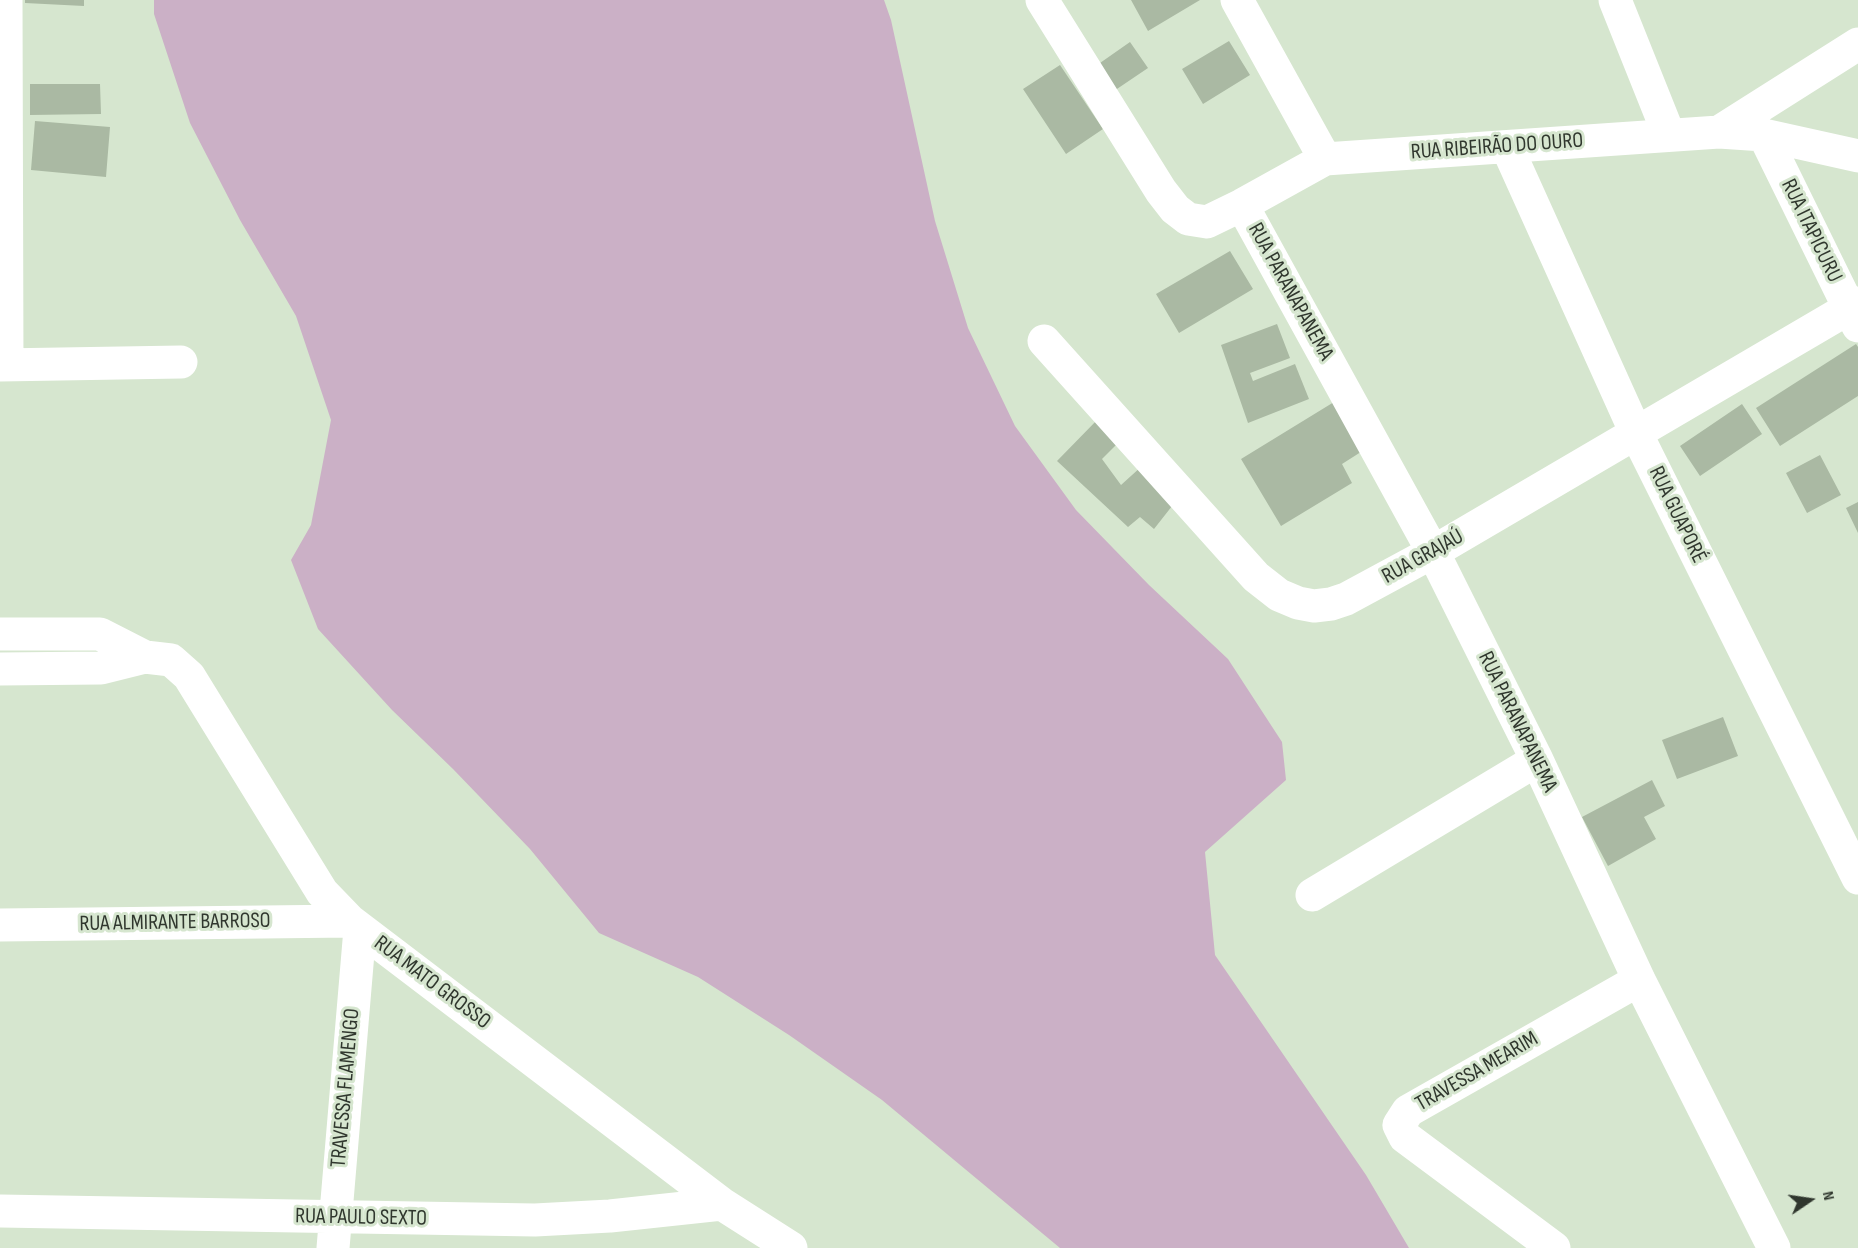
<!DOCTYPE html>
<meta charset="utf-8">
<style>
body{margin:0}
#map{position:relative;width:1858px;height:1248px;overflow:hidden;background:#d6e6cf;font-family:"Sofia Sans Condensed",sans-serif}
canvas{display:block}
.north{position:absolute;left:1780px;top:1170px;width:60px;height:60px;-webkit-text-stroke:4px #d6e6cf;paint-order:stroke;rotate:77deg;font-size:16px;font-weight:700;line-height:24px;text-align:center;color:#30372e}
.north::after{content:'';display:block;margin:auto;width:21px;height:27px;background:#30372e;clip-path:polygon(50% 0,100% 100%,50% 72%,0 100%)}
</style>
<div id="map">
<canvas width="1858" height="1248"></canvas>
<div class="north">N</div>
</div>
<script>
const context = document.querySelector('canvas').getContext('2d');
context.lineJoin = 'round';
function fill(path, color) { context.fillStyle = color; context.fill(path, 'evenodd'); }
const poly = rows => new Path2D(rows.map(r => 'M' + r).join(''));
function trace(path, color, width, dash) { context.strokeStyle = color; context.lineWidth = width; context.lineCap = dash ? 'butt' : 'round'; context.setLineDash(dash || []); context.stroke(path); }
function label(font, color, halo, rows, align = 'center') {
  context.font = font + ' "Sofia Sans Condensed",sans-serif'; context.lineWidth = 6; context.setLineDash([]); context.textBaseline = 'middle'; context.strokeStyle = halo; context.fillStyle = color; for (const [text, x, y, turn = 0] of rows) {
    context.save(); context.translate(x, y); context.rotate((+turn || 0) * Math.PI / 180); context.textAlign = isNaN(turn) ? turn : align; if (halo) context.strokeText(text, 0, 0); context.fillText(text, 0, 0); context.restore();
  }
}
fill(poly([
 [154,0,884,0,891,20,935,221,968,328,1015,426,1076,510,1149,585,1228,659,1282,742,1286,780,1205,852,1215,955,1366,1175,1409,1248,1060,1248,882,1100,789,1035,698,977,599,933,530,849,453,769,392,710,318,629,291,560,311,525,331,420,296,316,240,220,190,123,154,14]
]), '#cbb0c6');
fill(poly([
 [25,0,84,0,84,6,25,3],
 [1131,0,1200,0,1148,31],
 [1229,41,1250,75,1203,104,1182,69],
 [1130,42,1148,68,1108,95,1090,70],
 [1060,65,1103,129,1066,154,1023,89],
 [30,84,100,84,101,114,30,115],
 [35,121,110,127,106,177,31,170],
 [1230,251,1253,289,1179,333,1156,294],
 [1277,324,1290,358,1250,373,1253,381,1295,364,1309,399,1248,423,1221,345],
 [1856,344,1858,347,1858,396,1780,446,1756,408],
 [1334,402,1364,450,1342,464,1352,483,1281,526,1241,459],
 [1742,404,1762,434,1700,476,1680,446],
 [1098,419,1121,440,1102,459,1121,485,1142,466,1176,501,1154,529,1140,517,1128,527,1057,461],
 [1820,455,1841,495,1807,513,1786,473],
 [1858,502,1858,533,1846,508],
 [1723,717,1738,756,1677,779,1662,740],
 [1652,780,1665,806,1644,817,1656,839,1608,866,1582,817]
]), '#aab9a3');
trace(poly([
 [6,0,7,365],
 [1042,0,1161,191,1175,209,1188,219,1207,222,1242,205,1325,159,1719,132,1764,135,1858,156],
 [1237,0,1325,159],
 [1615,0,1669,135],
 [1719,132,1858,44],
 [1764,135,1858,326],
 [1507,147,1636,433,1858,878],
 [1242,205,1433,552,1537,760,1639,980,1774,1248],
 [1044,341,1256,577,1279,595,1298,603,1314,606,1331,604,1346,599,1433,552,1858,303],
 [0,365,181,362],
 [0,634,100,634,145,657,171,660,189,676,322,892,350,921,722,1204,791,1248],
 [0,669,101,668,145,657],
 [1312,895,1537,760],
 [0,925,350,921],
 [0,1211,535,1220,610,1216,722,1204],
 [333,1248,360,929],
 [1554,1248,1405,1137,1399,1125,1408,1111,1639,980]
]), '#fff', 33);
label('22px', '#30372e', '#d6e6cf', [
 ["RUA RIBEIRÃO DO OURO",1497,147,-4],
 ["RUA ITAPICURU",1811,231,64],
 ["RUA PARANAPANEMA",1290,292,61],
 ["RUA GUAPORÉ",1677,515,64],
 ["RUA GRAJAÚ",1423,557,-29],
 ["RUA PARANAPANEMA",1517,722,64],
 ["RUA ALMIRANTE BARROSO",175,923,-1],
 ["RUA MATO GROSSO",432,983,37],
 ["TRAVESSA MEARIM",1477,1072,-30],
 ["TRAVESSA FLAMENGO",346,1088,-85],
 ["RUA PAULO SEXTO",361,1218,1]
]);
</script>
